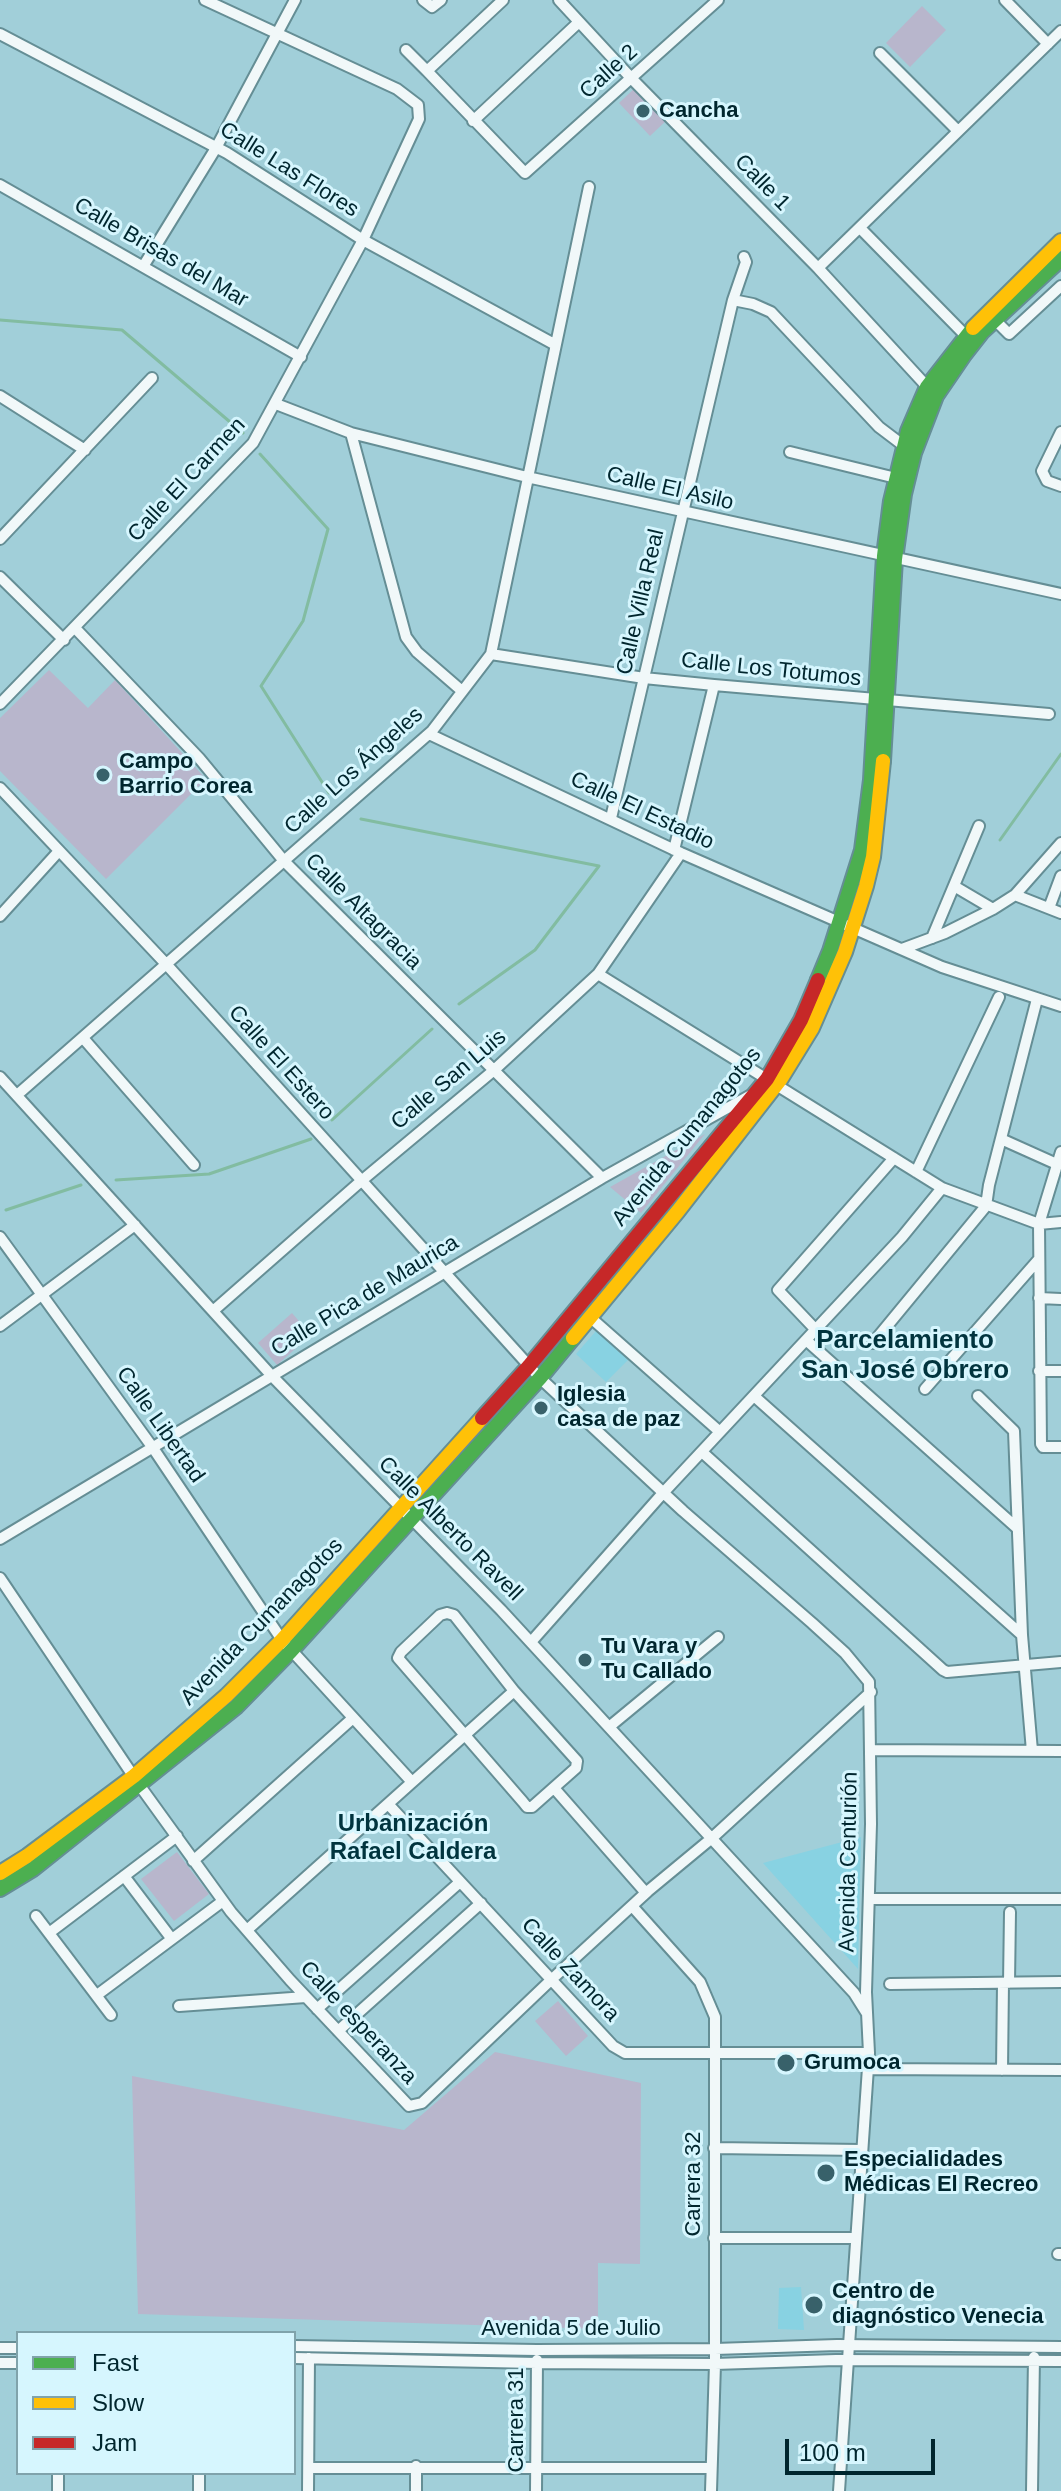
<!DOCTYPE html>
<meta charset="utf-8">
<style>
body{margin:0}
#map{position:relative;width:1061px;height:2491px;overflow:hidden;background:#a1cfd9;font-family:Helvetica,sans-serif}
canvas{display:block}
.legend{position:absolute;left:16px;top:2331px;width:280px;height:144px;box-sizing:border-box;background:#d6f6fe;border:2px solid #80a3ab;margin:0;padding:10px 14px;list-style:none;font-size:24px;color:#00262e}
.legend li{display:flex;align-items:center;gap:16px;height:40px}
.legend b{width:40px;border:2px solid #80a3ab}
.scale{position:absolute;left:785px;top:2439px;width:150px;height:36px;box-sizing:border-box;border:4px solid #00262e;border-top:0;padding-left:10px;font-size:24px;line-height:28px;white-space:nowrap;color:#00262e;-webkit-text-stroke:6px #d6f6fe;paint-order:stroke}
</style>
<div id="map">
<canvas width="1061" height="2491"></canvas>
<ul class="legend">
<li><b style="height:10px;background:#4caf50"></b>Fast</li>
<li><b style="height:10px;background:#ffc107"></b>Slow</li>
<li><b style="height:10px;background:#c62828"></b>Jam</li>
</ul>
<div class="scale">100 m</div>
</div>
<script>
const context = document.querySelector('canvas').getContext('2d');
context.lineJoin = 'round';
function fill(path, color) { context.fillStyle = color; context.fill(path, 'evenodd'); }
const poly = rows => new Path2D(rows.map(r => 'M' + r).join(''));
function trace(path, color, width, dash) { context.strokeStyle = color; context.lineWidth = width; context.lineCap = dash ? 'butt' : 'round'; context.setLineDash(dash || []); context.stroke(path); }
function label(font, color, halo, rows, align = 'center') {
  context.font = font + ' Helvetica,sans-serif'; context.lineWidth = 6; context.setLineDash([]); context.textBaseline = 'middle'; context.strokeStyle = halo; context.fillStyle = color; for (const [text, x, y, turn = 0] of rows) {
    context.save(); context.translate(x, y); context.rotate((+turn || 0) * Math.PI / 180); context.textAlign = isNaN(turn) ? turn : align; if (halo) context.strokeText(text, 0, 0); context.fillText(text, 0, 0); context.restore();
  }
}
fill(poly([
 [596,1331,628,1360,606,1382,576,1354],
 [861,1837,858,1969,763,1863],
 [801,2287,804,2330,778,2329,779,2288]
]), '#88d2e2');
fill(poly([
 [922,6,946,30,910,67,886,43],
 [637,86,668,119,650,136,619,103],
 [49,670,88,708,115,680,206,779,106,879,0,771,0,718],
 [705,1134,641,1213,610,1187],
 [292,1313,311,1335,277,1365,258,1343],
 [177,1852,209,1894,174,1921,141,1879],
 [558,2001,588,2036,566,2056,535,2021],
 [495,2052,641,2083,640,2264,598,2263,598,2329,138,2314,132,2076,404,2130]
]), '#b8b6cc');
trace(poly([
 [0,320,122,330,243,433],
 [260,454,328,529,303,621,261,686,329,793],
 [361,819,599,866,535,950,459,1004],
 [1000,840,1061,754],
 [332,1120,432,1029],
 [116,1180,209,1174,311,1139],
 [6,1210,81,1185]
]), '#82bca1', 3);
const street = poly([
 [423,0,432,7,441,0],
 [503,0,427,71,525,173,718,0],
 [559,0,632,79,818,268,932,392],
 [1005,0,1048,44],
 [0,34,227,153,363,240,554,344],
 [406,50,427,71],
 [880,53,958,131],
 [473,121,579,22],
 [0,185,301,357],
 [860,228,969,339],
 [144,265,216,148,295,0],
 [818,268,1061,31],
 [733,300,753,304,771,312,879,427,908,449],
 [995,320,1009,334,1061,286],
 [0,396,85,450],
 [276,404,351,433,527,477,1061,594],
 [1061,432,1042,471,1047,481,1061,486],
 [351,433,406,637,417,652,462,691],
 [790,452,896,478],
 [0,539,152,378],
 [0,577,64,640],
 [75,628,199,758,284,861,602,1178],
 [491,654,644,678,714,685,1049,714],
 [0,704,253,443,363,240,419,119,418,105,397,89,205,0],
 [429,734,681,853,942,967,1061,1006],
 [0,788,167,965,540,1378,683,1511,812,1623,845,1653,869,1682,871,1824,866,1992,869,2053,839,2491],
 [611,818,733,300,746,262,744,257],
 [674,850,714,685],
 [954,886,993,909],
 [1015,895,1061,913],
 [1049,908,1061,876],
 [0,916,59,851],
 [932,938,979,826],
 [902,949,945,933,993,909,1015,895,1061,843],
 [598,974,942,1188,1039,1224,1061,1222],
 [83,1038,194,1165],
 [0,1077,271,1375,501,1610,854,1993,866,2012],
 [17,1095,432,731,491,654,589,187],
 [1001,1139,1059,1165],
 [1061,1152,1039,1224,1041,1444,1043,1447,1061,1447],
 [916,1172,999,997],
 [0,1237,153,1448,282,1640,412,1782],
 [1039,1298,1061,1299],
 [213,1311,360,1182,493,1071,598,974,681,853],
 [591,1318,720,1432],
 [0,1326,135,1225],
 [816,1330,778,1290,894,1158],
 [806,1340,1017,1528],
 [873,1343,986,1206,989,1185,1037,999],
 [1039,1371,1061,1371],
 [925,1389,1039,1259],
 [754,1396,1022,1635],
 [978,1396,1014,1431,1022,1635,1032,1751],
 [702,1452,943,1670,947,1672,1061,1662],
 [0,1539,602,1178,749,1096],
 [0,1578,140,1786,231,1912,290,1980,409,2106,422,2103,551,1980,648,1891,712,1838,871,1692],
 [447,1613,454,1615,514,1691,577,1761,576,1768,532,1807,527,1807,523,1802,398,1658,401,1652,440,1615,447,1613],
 [531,1642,663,1493,902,1237,942,1188],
 [609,1727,718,1637],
 [871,1750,1061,1751],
 [554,1788,646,1893],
 [388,1804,613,2046,625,2053,869,2053],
 [193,1861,353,1718],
 [124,1876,171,1938],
 [869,1899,1061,1899],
 [632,1906,700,1982,715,2017,715,2364,711,2491],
 [36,1916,111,2015],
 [247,1930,514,1691],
 [49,1933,177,1836],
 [1009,1983,1010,1912],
 [890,1984,1061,1982],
 [97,1995,223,1901],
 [179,2006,306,1997],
 [317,2009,460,1882],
 [338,2031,481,1903],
 [868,2069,1061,2070],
 [1002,2070,1003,1983],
 [714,2148,861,2150],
 [714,2238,855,2238],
 [1058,2254,1061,2254],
 [294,2346,537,2350,715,2349,837,2345,1061,2347],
 [0,2348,18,2348],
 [294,2358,537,2363,715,2364,836,2360,1061,2361],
 [0,2363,18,2363],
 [416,2466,416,2491],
 [309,2468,711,2468],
 [58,2473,58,2491],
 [199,2473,199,2491],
 [308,2491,309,2358],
 [536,2491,537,2360],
 [1032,2491,1034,2357]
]);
const fast = poly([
 [883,761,895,559,904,494,914,453,936,396,964,355,982,332,1061,259],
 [818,980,830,951,862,850,871,780,884,556,891,501,908,431,927,387,973,328],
 [0,1889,33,1869,236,1707,291,1651,540,1378,573,1338]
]);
const slow = poly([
 [973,328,1061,241],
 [573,1338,678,1211,780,1080,812,1028,845,952,866,886,873,857,883,761],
 [0,1873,27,1856,134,1776,226,1696,282,1640,482,1418]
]);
const jam = poly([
 [482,1418,529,1366,767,1079,801,1020,818,980]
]);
trace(street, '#658e95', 14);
trace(fast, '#658e95', 18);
trace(slow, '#658e95', 18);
trace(jam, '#658e95', 18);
trace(street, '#f1f8f9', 10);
trace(fast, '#4caf50', 14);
trace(slow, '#ffc107', 14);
trace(jam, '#c62828', 14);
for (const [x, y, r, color] of [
 [643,111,8,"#38616a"],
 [103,775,8,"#38616a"],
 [541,1408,8,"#38616a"],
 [585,1660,8,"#38616a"],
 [786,2063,10,"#38616a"],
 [826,2173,10,"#38616a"],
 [814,2305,10,"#38616a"]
]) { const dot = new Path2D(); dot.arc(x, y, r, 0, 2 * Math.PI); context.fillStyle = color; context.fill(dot); trace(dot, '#d6f6fe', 3); }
label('22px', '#00262e', '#d6f6fe', [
 ["Calle 2",609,72,-42],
 ["Calle Las Flores",289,170,32],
 ["Calle 1",762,183,46],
 ["Calle Brisas del Mar",161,253,30],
 ["Calle El Carmen",187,480,-47],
 ["Calle El Asilo",670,489,13],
 ["Calle Villa Real",641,602,-77],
 ["Calle Los Totumos",771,670,6],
 ["Calle Los Ángeles",354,771,-42],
 ["Calle El Estadio",642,811,25],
 ["Calle Altagracia",363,912,45],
 ["Calle El Estero",281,1063,48],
 ["Calle San Luis",449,1080,-40],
 ["Avenida Cumanagotos",687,1137,-51],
 ["Calle Pica de Maurica",365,1296,-31],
 ["Calle Libertad",160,1425,55],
 ["Calle Alberto Ravell",450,1529,45],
 ["Avenida Cumanagotos",262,1622,-46],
 ["Avenida Centurión",849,1862,-89],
 ["Calle Zamora",570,1970,47],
 ["Calle esperanza",358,2023,47],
 ["Carrera 32",694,2184,-90],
 ["Avenida 5 de Julio",571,2329],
 ["Carrera 31",517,2420,-90]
]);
label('bold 22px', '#00262e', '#d6f6fe', [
 ["Cancha",659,111],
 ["Campo",119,762],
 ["Barrio Corea",119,787],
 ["Iglesia",557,1395],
 ["casa de paz",557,1420],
 ["Tu Vara y",601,1647],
 ["Tu Callado",601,1672],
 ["Grumoca",804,2063],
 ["Especialidades",844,2160],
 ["Médicas El Recreo",844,2185],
 ["Centro de",832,2292],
 ["diagnóstico Venecia",832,2317]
], 'left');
label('bold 24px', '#01343e', '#d6f6fe', [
 ["Urbanización",413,1824],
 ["Rafael Caldera",413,1852]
]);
label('bold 26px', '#01343e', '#d6f6fe', [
 ["Parcelamiento",905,1341],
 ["San José Obrero",905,1371]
]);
</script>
